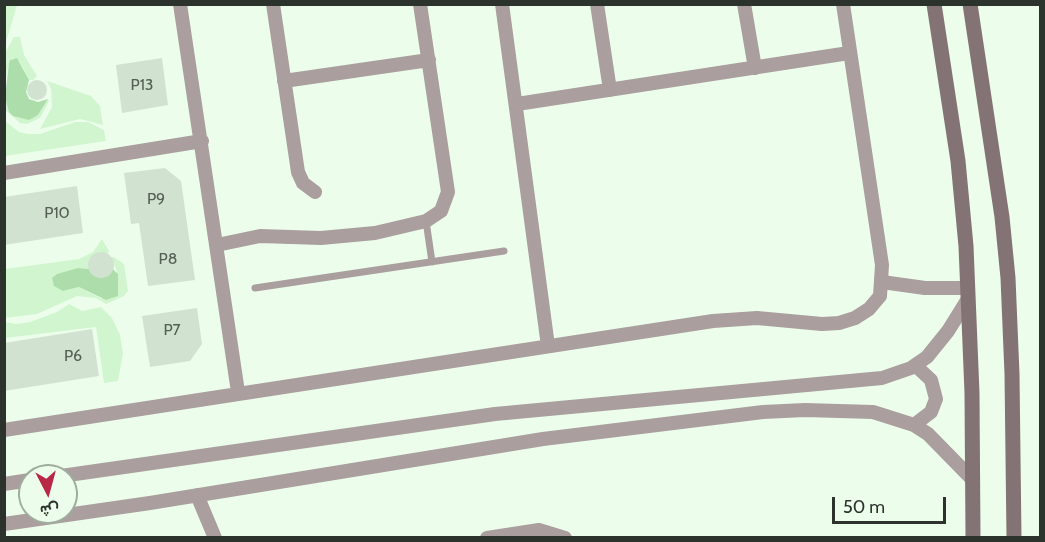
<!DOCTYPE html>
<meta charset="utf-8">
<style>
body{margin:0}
#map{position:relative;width:1045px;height:542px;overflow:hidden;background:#ecfeeb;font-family:Cabin,Vazirmatn,sans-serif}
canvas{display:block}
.frame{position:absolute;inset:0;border:6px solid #2c332c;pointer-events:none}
.north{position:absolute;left:18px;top:464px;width:60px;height:60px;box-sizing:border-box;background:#ecfeeb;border:2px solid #9fad9f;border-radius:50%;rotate:174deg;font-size:16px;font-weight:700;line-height:24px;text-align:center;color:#2c332c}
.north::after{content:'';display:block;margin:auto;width:21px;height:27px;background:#b92746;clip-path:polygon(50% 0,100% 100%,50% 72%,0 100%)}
.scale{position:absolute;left:832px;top:497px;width:114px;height:27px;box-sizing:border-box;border:3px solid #2c332c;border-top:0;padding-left:8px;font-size:18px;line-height:21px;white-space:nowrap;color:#2c332c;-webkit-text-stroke:4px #ecfeeb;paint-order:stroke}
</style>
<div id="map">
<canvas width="1045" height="542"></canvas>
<div class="frame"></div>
<div class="north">ش</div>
<div class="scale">50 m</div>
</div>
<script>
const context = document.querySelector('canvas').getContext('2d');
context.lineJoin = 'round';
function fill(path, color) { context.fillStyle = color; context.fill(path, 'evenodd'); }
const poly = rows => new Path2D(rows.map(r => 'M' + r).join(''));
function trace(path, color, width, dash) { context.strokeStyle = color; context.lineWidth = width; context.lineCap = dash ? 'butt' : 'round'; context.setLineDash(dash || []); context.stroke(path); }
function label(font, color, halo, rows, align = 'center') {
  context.font = font + ' Cabin,sans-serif'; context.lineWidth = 6; context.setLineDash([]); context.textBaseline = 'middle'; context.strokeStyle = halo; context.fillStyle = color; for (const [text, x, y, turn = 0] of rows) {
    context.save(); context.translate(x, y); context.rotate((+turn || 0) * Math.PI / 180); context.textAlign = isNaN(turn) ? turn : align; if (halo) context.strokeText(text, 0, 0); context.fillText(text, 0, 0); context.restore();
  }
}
fill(poly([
 [5,4,17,5,5,46,4,5],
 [14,37,20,37,24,55,37,76,33,80,29,80,20,62,13,58,10,60,5,82,5,53],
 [47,81,91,96,100,106,103,125,80,119,40,129,52,107,51,89],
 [4,93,5,97,38,115,48,99,49,101,40,118,27,124,20,123,5,110],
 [5,121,19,132,28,134,40,134,75,122,88,122,104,130,106,141,5,156],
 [102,239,109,251,108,254,95,254,89,260,89,269,79,268,68,273,63,291,79,287,102,299,118,274,111,257,114,257,124,264,128,291,124,296,106,304,96,298,77,296,37,314,5,318,5,269,79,259,93,252],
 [69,304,82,311,101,307,112,318,120,335,123,353,118,381,104,383,96,327,5,338,5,322,16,324,30,322,57,312]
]), '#d1f6cf');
fill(poly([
 [17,58,29,80,26,92,29,99,38,102,48,99,38,115,29,120,13,116,9,112,5,97,9,63,10,60],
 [78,268,89,269,94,275,101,278,108,275,113,269,118,274,118,296,106,300,79,287,63,291,54,286,52,278,57,274]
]), '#aeddac');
fill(poly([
 [162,58,168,105,122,113,116,65],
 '27 90a10 10 0 1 1 20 0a10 10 0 1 1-20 0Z',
 [165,168,181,181,195,280,148,286,139,223,131,224,124,173],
 [77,186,83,233,4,245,4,197],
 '88 265a13 13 0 1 1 26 0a13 13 0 1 1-26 0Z',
 [197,308,202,344,190,361,150,367,142,316],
 [92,329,99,376,4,391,4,343]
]), '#d1e3d0');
trace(poly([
 [426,221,432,262],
 [255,288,504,251]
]), '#aa9e9e', 7);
trace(poly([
 [180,4,238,392],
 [273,4,298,172,303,183,315,192],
 [502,4,548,346],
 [597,4,610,90],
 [744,4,755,68],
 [284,81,429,60],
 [517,104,849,53],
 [4,173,202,141],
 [217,245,260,236,321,238,375,233,426,221,441,211,448,192,420,4],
 [882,282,925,288,968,288],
 [914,425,931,412,936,399,931,380,916,366],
 [4,430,713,321,757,318,822,324,839,323,855,318,869,309,880,296,882,265,843,4],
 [61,476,495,414,882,378,911,368,927,357,948,331,968,299],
 [4,484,30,480],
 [197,495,215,538],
 [4,524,150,503,543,439,763,412,805,410,873,412,914,425,928,434,973,480],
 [487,538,539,530,565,538]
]), '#aa9e9e', 14);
trace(poly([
 [934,4,958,161,966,246,972,393,973,538],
 [970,4,1002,217,1008,278,1012,374,1014,538]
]), '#847374', 15);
label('16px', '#555f55', null, [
 ["P13",142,85],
 ["P9",156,199],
 ["P10",57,213],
 ["P8",168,259],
 ["P7",172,330],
 ["P6",73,356]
]);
</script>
